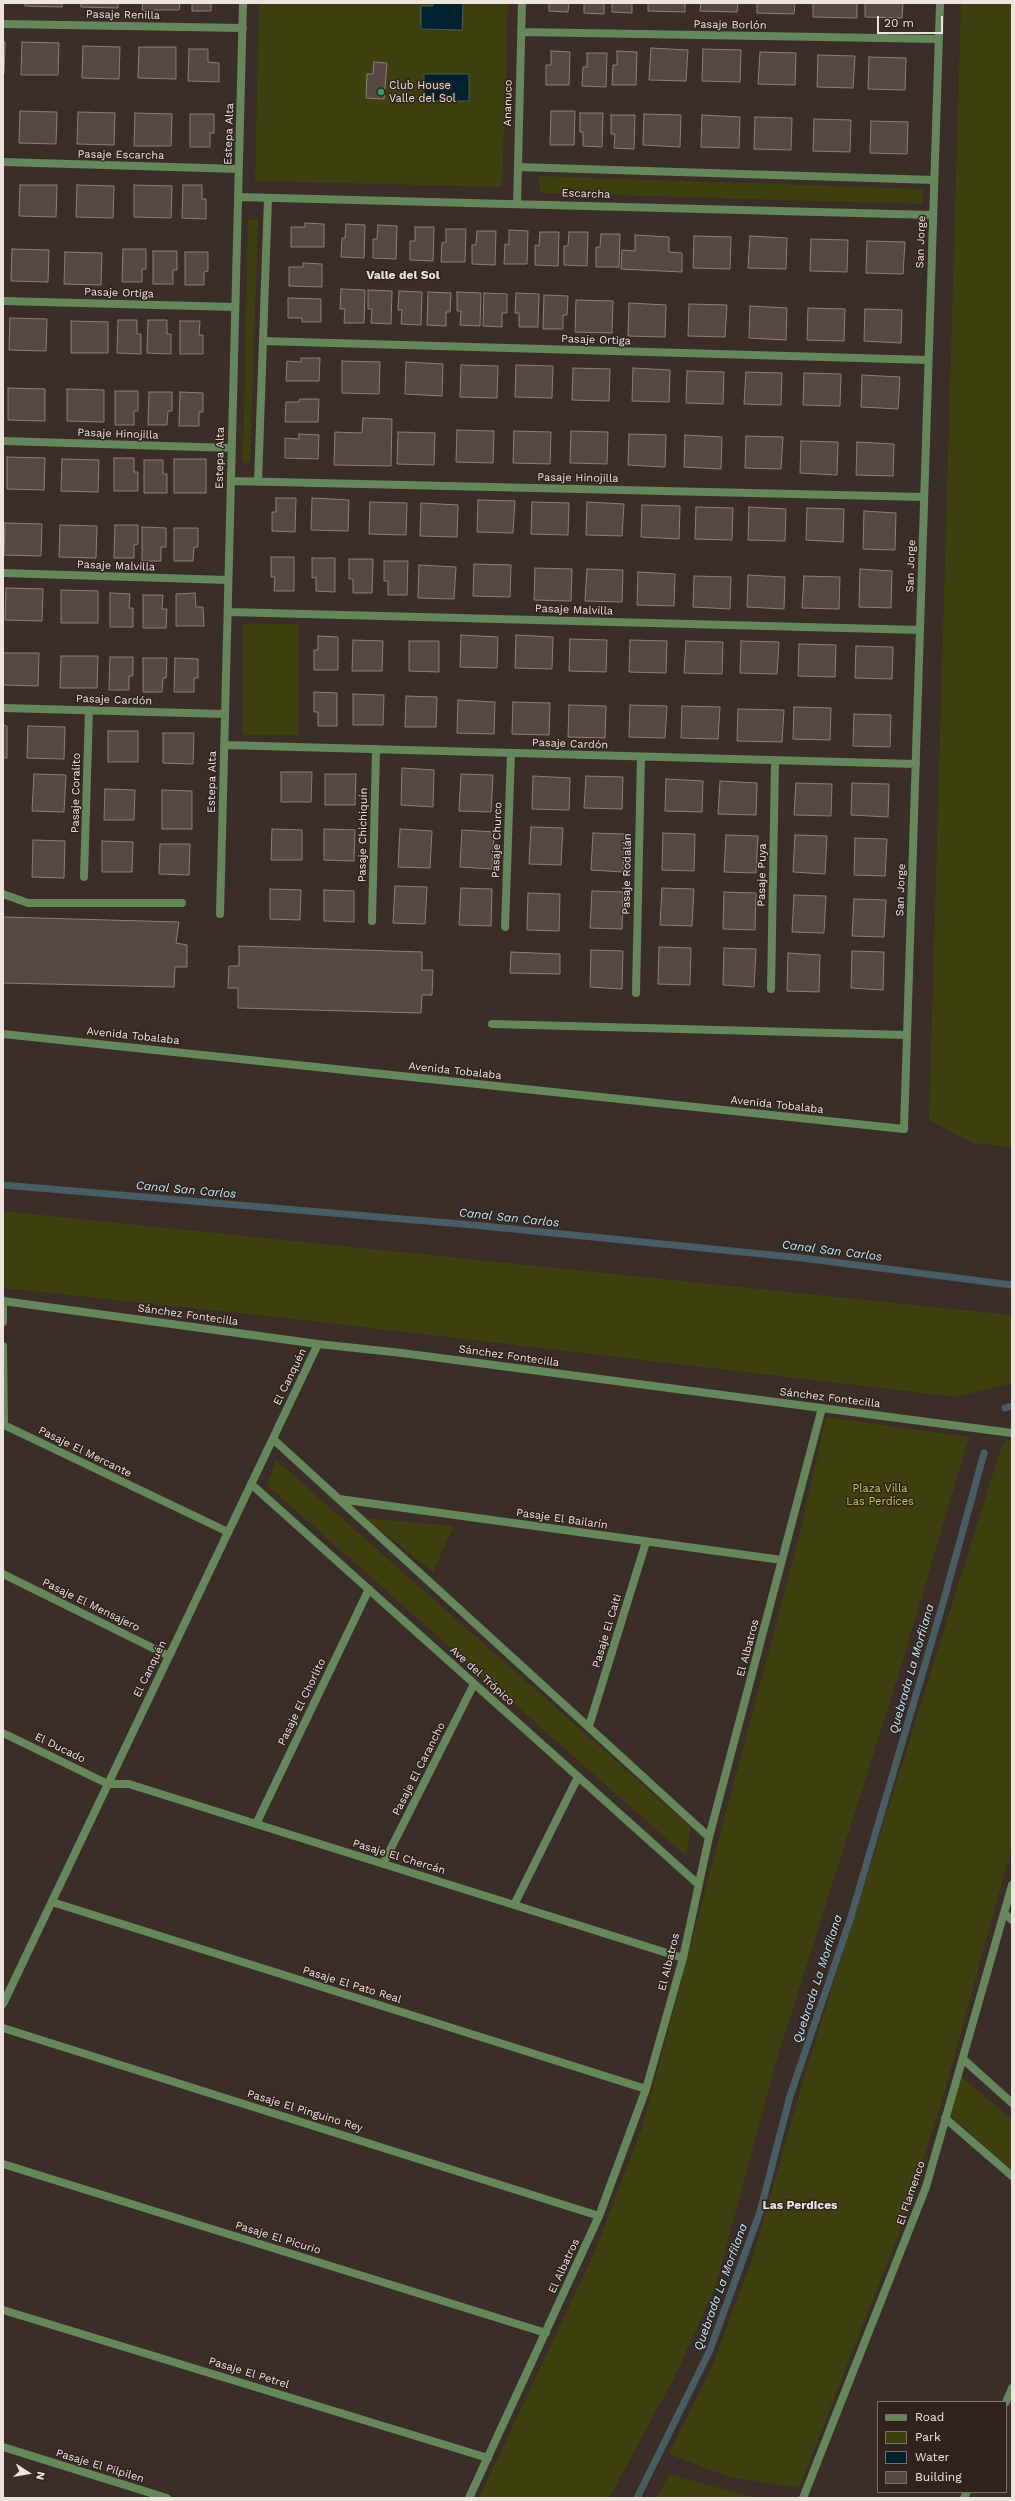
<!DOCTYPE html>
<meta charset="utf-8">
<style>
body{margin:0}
#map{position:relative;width:1015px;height:2501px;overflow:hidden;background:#3b2d28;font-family:"Work Sans",sans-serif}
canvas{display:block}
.frame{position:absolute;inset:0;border:4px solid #ede4e0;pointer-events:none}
.legend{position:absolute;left:877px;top:2401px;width:130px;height:92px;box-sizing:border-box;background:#30231e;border:1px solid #7c706c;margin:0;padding:5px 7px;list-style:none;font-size:12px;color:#ede4e0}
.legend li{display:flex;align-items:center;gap:8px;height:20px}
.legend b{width:20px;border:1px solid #7c706c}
.north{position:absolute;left:8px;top:2453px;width:40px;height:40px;-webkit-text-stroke:3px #30231e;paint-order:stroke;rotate:102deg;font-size:11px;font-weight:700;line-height:16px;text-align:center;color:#ede4e0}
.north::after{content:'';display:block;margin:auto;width:14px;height:18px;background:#ede4e0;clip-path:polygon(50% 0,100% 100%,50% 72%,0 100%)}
.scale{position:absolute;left:877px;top:16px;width:66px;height:18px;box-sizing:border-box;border:2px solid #ede4e0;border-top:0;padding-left:5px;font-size:12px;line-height:14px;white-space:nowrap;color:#ede4e0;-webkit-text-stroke:3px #30231e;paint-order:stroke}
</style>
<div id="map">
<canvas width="1015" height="2501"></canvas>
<div class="frame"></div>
<ul class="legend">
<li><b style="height:5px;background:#65875b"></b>Road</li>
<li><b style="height:11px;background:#3e400f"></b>Park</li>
<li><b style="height:11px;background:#00222e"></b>Water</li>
<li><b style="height:11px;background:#564743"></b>Building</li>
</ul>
<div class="north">N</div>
<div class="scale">20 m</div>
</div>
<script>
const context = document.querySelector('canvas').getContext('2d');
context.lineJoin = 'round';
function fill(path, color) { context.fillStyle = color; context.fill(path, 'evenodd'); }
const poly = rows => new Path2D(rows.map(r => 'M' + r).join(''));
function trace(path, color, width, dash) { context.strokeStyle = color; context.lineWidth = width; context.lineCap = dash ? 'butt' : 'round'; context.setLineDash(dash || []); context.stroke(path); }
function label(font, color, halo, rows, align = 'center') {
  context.font = font + ' "Work Sans",sans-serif'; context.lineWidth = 3; context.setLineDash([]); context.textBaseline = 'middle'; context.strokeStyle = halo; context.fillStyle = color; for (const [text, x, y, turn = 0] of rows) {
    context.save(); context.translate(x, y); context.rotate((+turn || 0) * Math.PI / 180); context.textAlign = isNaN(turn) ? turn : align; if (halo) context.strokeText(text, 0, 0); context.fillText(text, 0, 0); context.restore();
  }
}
fill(poly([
 [259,3,508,3,502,187,255,181],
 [961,3,1012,3,1012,1147,973,1143,929,1120],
 [539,176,923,189,922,204,540,193],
 [248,219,258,220,250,463,243,463],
 [243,624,298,624,298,735,243,735],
 [3,1211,1012,1315,1012,1383,957,1397,303,1320,3,1288],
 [826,1417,969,1437,903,1660,776,2062,715,2289,674,2378,609,2498,479,2498,595,2251,643,2125,800,1533],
 [1006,1440,1012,1441,1012,1846,943,2097,903,2222,799,2488,726,2476,669,2454,713,2364,753,2257,803,2081,1001,1448],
 [276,1460,691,1827,686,1856,267,1485],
 [365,1518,454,1526,433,1572],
 [960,2075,1012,2120,1012,2170,950,2115],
 [669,2474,754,2498,657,2498]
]), '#3e400f');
const water = poly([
 [433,3,463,3,462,30,421,29,421,6,433,6,433,3],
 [424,74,469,74,469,101,424,101,424,74]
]);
fill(water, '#00222e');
trace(water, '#475c63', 1);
trace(poly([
 [3,1185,473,1225,802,1258,1012,1285],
 [1005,1408,1012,1406],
 [637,2498,710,2350,760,2212,790,2096,850,1920,943,1603,984,1453]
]), '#475c63', 7);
const building = poly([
 [25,3,62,3,62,7,25,6,25,3],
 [81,3,118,3,118,8,81,7,81,3],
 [143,3,180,3,179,10,142,10,143,3],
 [192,3,211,3,211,11,192,11,192,3],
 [549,3,569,3,568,12,549,11,549,3],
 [584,3,604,3,604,14,584,13,584,3],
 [612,3,632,3,632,13,612,12,612,3],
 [648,3,685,3,685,12,648,11,648,3],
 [701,3,738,3,737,12,700,11,701,3],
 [757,3,795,3,794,14,757,13,757,3],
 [813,3,857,3,857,18,813,17,813,3],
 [865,3,903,3,902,18,865,17,865,3],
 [3,42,5,42,4,74,3,74,3,42],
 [22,42,59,43,58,75,21,75,22,42],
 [83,46,120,47,119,79,82,78,83,46],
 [139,47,176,47,176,79,138,78,139,47],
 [651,48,688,50,686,81,649,80,651,48],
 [189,49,208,49,208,62,219,63,219,82,188,81,189,49],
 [703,49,741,50,740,82,702,81,703,49],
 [551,51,570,52,569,85,546,85,546,65,551,65,551,51],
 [617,51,637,52,636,85,612,85,613,65,617,65,617,51],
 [760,52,796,53,795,85,758,84,760,52],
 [587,53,607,53,606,87,582,86,583,67,587,67,587,53],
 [818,55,855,56,853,88,817,87,818,55],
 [869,57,906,58,905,90,868,89,869,57],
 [374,62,387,63,384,99,366,98,367,74,373,74,374,62],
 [20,111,57,112,56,144,19,143,20,111],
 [551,111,575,111,574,145,550,145,551,111],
 [78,112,115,113,114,145,77,144,78,112],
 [135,113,172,114,171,146,134,146,135,113],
 [580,113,603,113,602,147,583,146,583,132,580,132,580,113],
 [190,114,214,114,214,133,210,133,210,147,190,147,190,114],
 [644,114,681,115,680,147,643,145,644,114],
 [611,115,635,115,634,149,614,148,615,134,611,134,611,115],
 [702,115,740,117,739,148,701,147,702,115],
 [755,117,792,118,791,150,754,149,755,117],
 [814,119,851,120,850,152,813,151,814,119],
 [871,121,908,122,907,154,870,153,871,121],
 [20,185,57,185,56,217,19,216,20,185],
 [77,185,114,186,113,218,76,217,77,185],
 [134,185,172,186,171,218,134,217,134,185],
 [183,185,202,185,202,199,206,199,206,219,182,218,183,185],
 [305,223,324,224,324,247,291,247,291,227,305,227,305,223],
 [346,224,365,225,364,258,341,257,342,238,345,238,346,224],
 [378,225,397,226,396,259,373,258,373,239,377,239,378,225],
 [415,227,434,227,433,261,410,260,410,241,415,241,415,227],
 [446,229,466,229,465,262,441,262,442,243,446,242,446,229],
 [509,230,528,231,527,264,504,264,505,244,509,245,509,230],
 [477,231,496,231,495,265,472,264,472,245,476,245,477,231],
 [540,232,559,232,558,266,535,265,535,245,539,246,540,232],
 [569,232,588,232,587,266,564,265,564,246,568,246,569,232],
 [601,234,620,234,619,267,596,267,596,247,600,247,601,234],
 [635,235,669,237,669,252,682,253,682,272,621,269,622,250,635,251,635,235],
 [694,236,731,237,730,269,693,268,694,236],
 [750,236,787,238,786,269,748,268,750,236],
 [811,239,848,240,847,272,810,271,811,239],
 [867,241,905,242,903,274,866,273,867,241],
 [12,249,49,250,48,282,11,281,12,249],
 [123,249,146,249,146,269,142,269,142,282,122,282,123,249],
 [153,251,177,251,177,270,173,270,173,284,153,284,153,251],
 [65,252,102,253,101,285,64,284,65,252],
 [185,252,208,252,208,271,204,272,204,285,185,285,185,252],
 [303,263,322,264,322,287,289,286,289,267,303,267,303,263],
 [341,289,365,290,364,323,344,323,345,309,340,309,341,289],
 [368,290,392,291,391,324,371,323,372,309,368,309,368,290],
 [399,291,422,292,421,325,401,324,402,310,398,310,399,291],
 [428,292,451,293,450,312,446,312,446,326,427,325,428,292],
 [457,292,481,293,480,326,460,325,461,311,457,311,457,292],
 [484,293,507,294,507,313,502,313,502,327,483,326,484,293],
 [516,293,539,294,538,327,519,327,519,313,515,313,516,293],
 [544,295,568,296,567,315,563,315,563,329,543,329,544,295],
 [288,298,321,299,321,322,302,322,302,318,288,318,288,298],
 [576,300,613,301,612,333,575,332,576,300],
 [629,303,666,305,665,337,628,336,629,303],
 [689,304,727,305,725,337,688,336,689,304],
 [750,306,787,308,786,340,749,338,750,306],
 [808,308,845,309,844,341,807,340,808,308],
 [865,309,902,310,901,343,864,341,865,309],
 [10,318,47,319,46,351,9,350,10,318],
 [118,320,137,320,137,334,141,334,141,354,117,353,118,320],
 [148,320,167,320,167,334,171,334,171,354,147,353,148,320],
 [71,321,108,322,108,353,71,353,71,321],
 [180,321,200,321,199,335,203,335,203,354,180,354,180,321],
 [301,358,320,358,319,381,286,381,287,361,301,362,301,358],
 [342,361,380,362,379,394,342,393,342,361],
 [406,362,443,364,442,396,405,394,406,362],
 [461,365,498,366,497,398,460,397,461,365],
 [516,365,553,366,552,398,515,397,516,365],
 [573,368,610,369,609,401,572,400,573,368],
 [633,368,670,370,669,402,632,401,633,368],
 [687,371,724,372,723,404,686,403,687,371],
 [746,372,782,373,781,405,744,404,746,372],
 [804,373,841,374,840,406,803,405,804,373],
 [862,375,900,377,898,409,861,407,862,375],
 [8,388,45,389,45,421,8,420,8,388],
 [67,389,104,390,104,422,67,421,67,389],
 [115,391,138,391,138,411,134,411,134,425,115,425,115,391],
 [149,392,172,392,172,411,168,411,167,425,148,425,149,392],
 [180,392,203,393,203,412,199,412,199,426,179,426,180,392],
 [300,399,319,399,318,422,285,422,286,402,299,402,300,399],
 [363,418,392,419,391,466,334,465,335,432,362,433,363,418],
 [457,430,494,431,493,463,456,462,457,430],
 [514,431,551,432,550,464,513,463,514,431],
 [571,431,608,432,607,464,570,463,571,431],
 [398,432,435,433,434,465,397,464,398,432],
 [299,434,319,435,318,459,285,458,285,438,299,439,299,434],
 [629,434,666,435,665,467,628,465,629,434],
 [685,435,722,437,721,469,684,467,685,435],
 [746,436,783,437,781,469,745,468,746,436],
 [801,441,838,442,837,475,800,473,801,441],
 [857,442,894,444,893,476,856,475,857,442],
 [7,457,45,458,44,490,7,489,7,457],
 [114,458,134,458,134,472,138,472,138,491,114,491,114,458],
 [62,459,99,460,98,492,61,491,62,459],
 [174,459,206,459,206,493,174,493,174,459],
 [144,460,163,460,163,474,167,474,167,493,144,493,144,460],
 [276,498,296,498,295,532,272,531,272,512,276,512,276,498],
 [312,498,349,500,348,531,311,530,312,498],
 [478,500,515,501,513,533,477,532,478,500],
 [370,502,407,503,406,535,369,534,370,502],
 [532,502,569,503,568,535,531,534,532,502],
 [587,502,624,504,622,536,586,535,587,502],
 [421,503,458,505,457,537,420,536,421,503],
 [642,505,680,506,679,539,641,537,642,505],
 [696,507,733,508,732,540,695,539,696,507],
 [749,507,786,509,785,541,748,540,749,507],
 [807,508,844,509,843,542,806,540,807,508],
 [864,511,896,513,895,550,863,549,864,511],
 [5,523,42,524,41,556,4,555,5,523],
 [60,525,97,526,96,558,59,557,60,525],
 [115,525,138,525,138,544,134,545,134,558,114,558,115,525],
 [142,527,166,528,166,547,161,547,161,561,142,561,142,527],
 [174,528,198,528,198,547,194,547,193,561,174,561,174,528],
 [271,557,294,557,294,591,274,591,275,577,271,577,271,557],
 [312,558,335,558,335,592,316,591,316,577,312,578,312,558],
 [349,559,373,559,372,593,353,593,353,579,349,579,349,559],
 [384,561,408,561,407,595,388,595,388,581,384,581,384,561],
 [474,564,511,565,510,597,473,596,474,564],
 [419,565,456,567,454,599,418,598,419,565],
 [535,568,572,569,571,601,534,600,535,568],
 [587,569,623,570,622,602,585,601,587,569],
 [860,569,892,571,891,608,859,607,860,569],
 [638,572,675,574,674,606,637,605,638,572],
 [748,575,785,577,784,609,747,607,748,575],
 [694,576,731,577,730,609,693,607,694,576],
 [804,576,840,577,839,609,802,608,804,576],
 [6,588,43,589,42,621,5,620,6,588],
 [61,590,98,591,98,623,61,623,61,590],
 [110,593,130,594,129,608,133,608,133,627,110,627,110,593],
 [195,593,196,607,203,607,204,626,176,626,176,594,195,593],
 [143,595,163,595,162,609,167,609,166,628,143,628,143,595],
 [461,635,498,637,497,668,460,667,461,635],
 [516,635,553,637,552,669,515,668,516,635],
 [318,636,338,637,338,670,314,670,314,650,318,650,318,636],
 [570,639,607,640,606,672,569,671,570,639],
 [353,640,383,641,382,671,352,671,353,640],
 [630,640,667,641,666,673,629,672,630,640],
 [409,641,439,641,439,672,409,671,409,641],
 [686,641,723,642,722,674,684,673,686,641],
 [741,641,779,642,777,674,740,673,741,641],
 [799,644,836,645,835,677,798,676,799,644],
 [856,646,893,647,892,679,855,678,856,646],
 [3,653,39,653,38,686,3,685,3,653],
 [61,656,98,656,97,688,60,688,61,656],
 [110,657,133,657,133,676,129,676,129,690,109,690,110,657],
 [143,658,167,658,166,678,163,678,162,692,143,692,143,658],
 [175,658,198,659,198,678,194,678,194,692,174,692,175,658],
 [314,692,337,693,337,726,318,726,318,712,314,712,314,692],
 [353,694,384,695,383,725,353,725,353,694],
 [406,696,437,697,436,727,405,727,406,696],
 [458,700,495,702,494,734,457,733,458,700],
 [513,702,550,703,549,735,512,734,513,702],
 [569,705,606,706,605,738,568,737,569,705],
 [630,705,667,706,665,738,629,737,630,705],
 [682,706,720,707,718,739,681,738,682,706],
 [794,707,831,708,830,740,793,739,794,707],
 [738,709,784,710,782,742,737,741,738,709],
 [854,714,891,715,890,747,853,746,854,714],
 [3,725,7,726,7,758,3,757,3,725],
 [28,726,65,727,64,759,27,758,28,726],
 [108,731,138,731,138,762,108,762,108,731],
 [163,733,194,733,193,764,163,763,163,733],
 [402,768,434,770,433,807,401,805,402,768],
 [281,772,312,772,311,802,281,802,281,772],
 [34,774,66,775,64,812,32,811,34,774],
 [325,774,356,774,355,805,325,805,325,774],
 [461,774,493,775,491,812,459,811,461,774],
 [533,776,570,778,569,810,532,809,533,776],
 [586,776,623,777,622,809,584,808,586,776],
 [666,779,703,781,702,812,665,811,666,779],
 [720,781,757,783,756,815,718,814,720,781],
 [796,783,832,784,831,816,794,815,796,783],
 [852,783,889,784,888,817,851,815,852,783],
 [105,789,135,790,134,820,104,820,105,789],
 [162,790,192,791,192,829,162,829,162,790],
 [531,827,563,828,561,865,529,864,531,827],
 [272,829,302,830,302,860,271,860,272,829],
 [324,829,355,830,354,861,324,860,324,829],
 [400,829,432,831,430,868,398,867,400,829],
 [462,830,494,832,492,869,460,867,462,830],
 [593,833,625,834,623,872,591,870,593,833],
 [663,833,695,834,694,871,662,870,663,833],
 [726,835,758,836,756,873,724,872,726,835],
 [795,835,827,836,825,874,793,872,795,835],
 [855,838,887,839,885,876,854,875,855,838],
 [33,840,65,841,64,878,32,877,33,840],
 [102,841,133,842,132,872,102,872,102,841],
 [160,844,190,844,189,875,159,874,160,844],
 [395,886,427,887,425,924,393,923,395,886],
 [461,888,492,889,491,926,459,925,461,888],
 [662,888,694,889,692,926,660,925,662,888],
 [270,889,301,890,300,920,270,919,270,889],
 [324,890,354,891,354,922,324,921,324,890],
 [592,891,623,892,622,929,590,928,592,891],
 [724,892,756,893,755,930,723,929,724,892],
 [528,893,560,894,559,931,527,930,528,893],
 [794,895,826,896,824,933,792,932,794,895],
 [854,899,886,900,884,937,852,936,854,899],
 [3,917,179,922,176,943,187,945,187,967,175,967,174,987,3,983,3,917],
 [239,946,422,952,422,970,433,970,432,995,422,995,421,1013,238,1008,238,988,228,988,229,966,239,966,239,946],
 [659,947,691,948,690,985,658,984,659,947],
 [724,948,756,949,754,987,723,985,724,948],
 [591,950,623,951,622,989,590,987,591,950],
 [852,951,884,952,883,990,851,988,852,951],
 [511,952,560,954,560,974,510,973,511,952],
 [788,953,820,955,819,992,787,991,788,953]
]);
fill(building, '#564743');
trace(building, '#8e7d79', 1);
trace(poly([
 [3,894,28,903,182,903],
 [492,1024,907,1035]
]), '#65875b', 8);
trace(poly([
 [3,24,243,28],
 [521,32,939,39],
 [3,162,239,169],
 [518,167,934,180],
 [238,197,933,215],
 [517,204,522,3],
 [3,301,235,307],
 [263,341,928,360],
 [3,441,232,448],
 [231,481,924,497],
 [258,482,268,198],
 [3,573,228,580],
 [228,612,920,630],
 [3,708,225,714],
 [224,745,916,764],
 [84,877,89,710],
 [220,914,243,3],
 [372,921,376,749],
 [505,927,511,753],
 [771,989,775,762],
 [636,993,641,757],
 [3,1034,904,1129,940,3],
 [3,1322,3,1301],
 [3,1346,4,1425,228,1532],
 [273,1439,709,1837],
 [251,1484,698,1884],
 [339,1499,782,1560],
 [3,1574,169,1656],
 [589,1726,646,1542],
 [3,1733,108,1784,129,1784,683,1958],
 [256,1824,369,1589],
 [383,1864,474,1684],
 [52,1902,646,2089],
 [514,1905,578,1777],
 [1004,1913,1012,1920],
 [3,2004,318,1344],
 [3,2028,599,2216],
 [963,2059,1012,2103],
 [945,2118,1012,2176],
 [3,2164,546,2333],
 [3,2310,488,2458],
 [1006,2402,1012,2388],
 [3,2447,167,2498],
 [469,2498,599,2216,646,2089,683,1958,709,1837,822,1408],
 [803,2498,926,2187,1012,1885],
 [964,2498,967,2492]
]), '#65875b', 8);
trace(poly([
 [3,1301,318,1344,402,1353,1012,1433]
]), '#65875b', 8);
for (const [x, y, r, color] of [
 [381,92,4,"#2e9e5b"]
]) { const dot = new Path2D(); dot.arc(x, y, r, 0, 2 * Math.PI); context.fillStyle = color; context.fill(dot); trace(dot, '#30231e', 1.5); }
label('11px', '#ede4e0', '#30231e', [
 ["Pasaje Renilla",123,15,1],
 ["Pasaje Borlón",730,25,1],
 ["Ananuco",508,103,-89],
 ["Estepa Alta",229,134,-88],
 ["Pasaje Escarcha",121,155,1],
 ["Escarcha",586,194,2],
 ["San Jorge",921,242,-88],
 ["Pasaje Ortiga",119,293,2],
 ["Pasaje Ortiga",596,340,2],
 ["Pasaje Hinojilla",118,434,2],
 ["Estepa Alta",220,458,-89],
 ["Pasaje Hinojilla",578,478,1],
 ["Pasaje Malvilla",116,566,2],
 ["San Jorge",911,566,-88],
 ["Pasaje Malvilla",574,610,2],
 ["Pasaje Cardón",114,700,2],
 ["Pasaje Cardón",570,744,2],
 ["Estepa Alta",212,782,-89],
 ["Pasaje Coralito",76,793,-89],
 ["Pasaje Chichiquín",363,835,-89],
 ["Pasaje Churco",497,840,-88],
 ["Pasaje Rodalán",627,874,-89],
 ["Pasaje Puya",762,875,-89],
 ["San Jorge",901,890,-88],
 ["Avenida Tobalaba",133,1036,6],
 ["Avenida Tobalaba",455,1071,6],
 ["Avenida Tobalaba",777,1105,6],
 ["Sánchez Fontecilla",188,1315,8],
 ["Sánchez Fontecilla",509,1356,8],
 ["El Canquén",290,1377,-64],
 ["Sánchez Fontecilla",830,1398,7],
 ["Pasaje El Mercante",85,1452,26],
 ["Pasaje El Bailarín",562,1519,8],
 ["Pasaje El Mensajero",91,1605,26],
 ["Pasaje El Caiti",607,1631,-73],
 ["El Albatros",748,1648,-75],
 ["El Canquén",150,1669,-64],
 ["Ave del Trópico",482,1676,42],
 ["Pasaje El Chorlito",302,1702,-64],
 ["El Ducado",60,1748,26],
 ["Pasaje El Carancho",419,1769,-63],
 ["Pasaje El Chercán",399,1857,17],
 ["El Albatros",669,1962,-76],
 ["Pasaje El Pato Real",352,1985,17],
 ["Pasaje El Pinguino Rey",305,2111,17],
 ["El Flamenco",911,2193,-71],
 ["Pasaje El Picurio",278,2238,17],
 ["El Albatros",564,2266,-65],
 ["Pasaje El Petrel",249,2373,17],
 ["Pasaje El Pilpilen",100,2466,17]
]);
label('11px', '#ede4e0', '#30231e', [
 ["Club House",389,86],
 ["Valle del Sol",389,99]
], 'left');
label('11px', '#c4c851', '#30231e', [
 ["Plaza Villa",880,1489],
 ["Las Perdices",880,1502]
]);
label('bold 12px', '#ede4e0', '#30231e', [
 ["Valle del Sol",403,275],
 ["Las Perdices",800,2205]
]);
label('italic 12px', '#baeafe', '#30231e', [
 ["Canal San Carlos",186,1190,5],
 ["Canal San Carlos",509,1218,6],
 ["Canal San Carlos",832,1251,7],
 ["Quebrada La Morfilana",912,1669,-74],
 ["Quebrada La Morfilana",818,1979,-72],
 ["Quebrada La Morfilana",721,2287,-70]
]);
</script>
